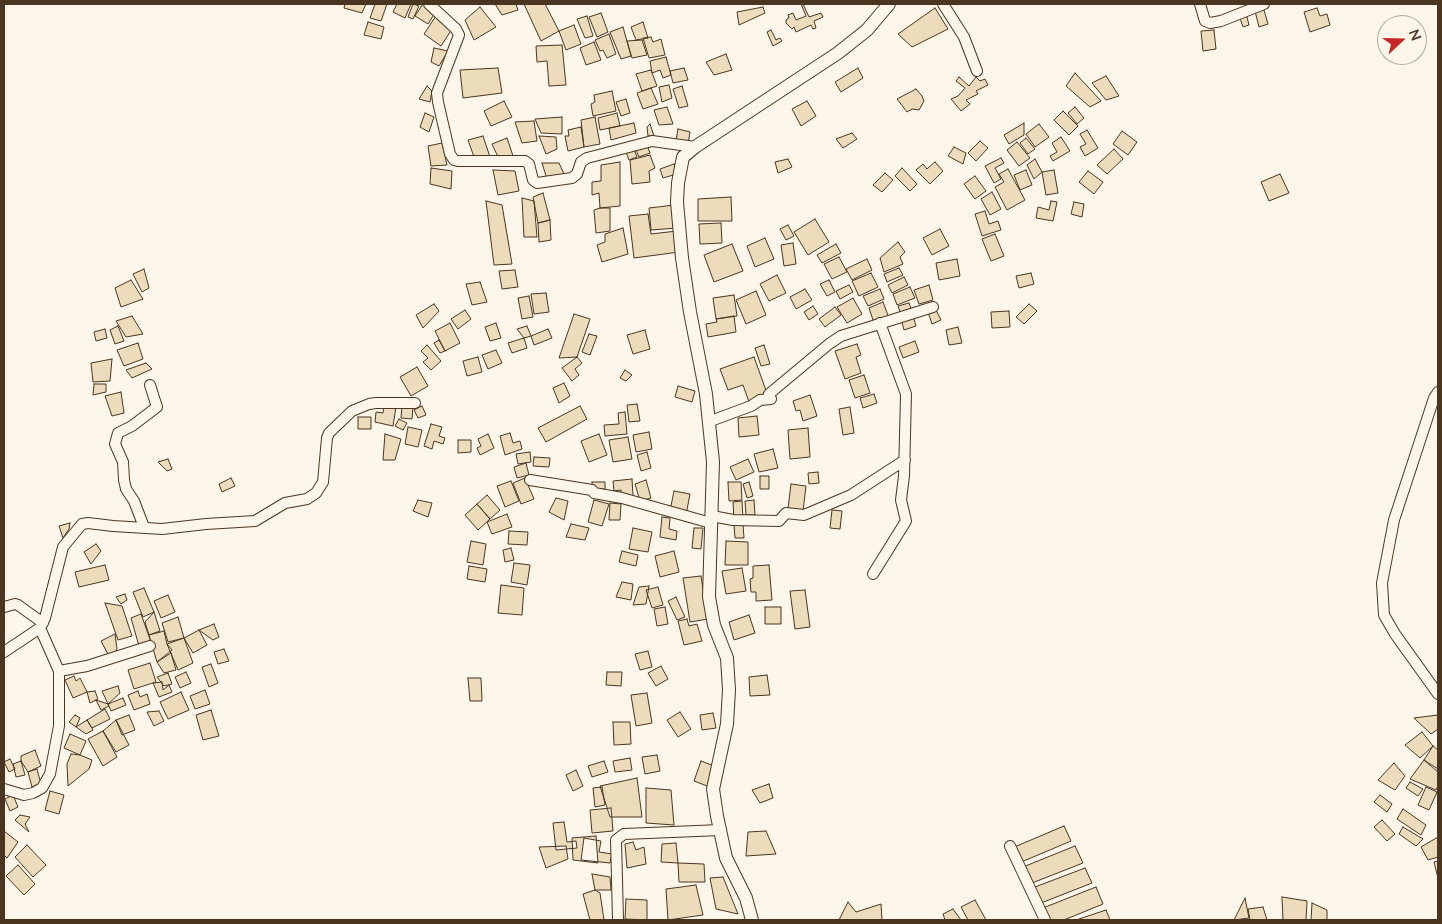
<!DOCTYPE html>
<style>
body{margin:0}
#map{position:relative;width:1442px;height:924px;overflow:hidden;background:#fbf6e9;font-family:Lato,sans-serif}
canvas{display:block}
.frame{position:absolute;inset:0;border:5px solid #4a3520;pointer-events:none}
.north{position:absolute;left:1377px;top:15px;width:50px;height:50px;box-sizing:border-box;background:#fbf6e9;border:1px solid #b4a999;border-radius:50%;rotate:69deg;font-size:14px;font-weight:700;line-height:20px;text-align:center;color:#4a3520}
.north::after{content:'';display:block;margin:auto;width:18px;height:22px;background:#c62828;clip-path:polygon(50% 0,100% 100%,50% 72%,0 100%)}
</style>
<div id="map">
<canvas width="1442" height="924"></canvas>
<div class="frame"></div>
<div class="north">N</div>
</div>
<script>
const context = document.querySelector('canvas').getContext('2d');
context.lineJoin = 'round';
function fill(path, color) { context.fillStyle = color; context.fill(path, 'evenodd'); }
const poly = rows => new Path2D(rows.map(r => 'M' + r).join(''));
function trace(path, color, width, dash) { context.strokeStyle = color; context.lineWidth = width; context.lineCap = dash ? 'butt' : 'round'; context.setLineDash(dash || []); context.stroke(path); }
const building = poly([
 [345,4,366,4,362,13,344,8,345,4],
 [375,4,387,4,381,21,370,18,375,4],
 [397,4,411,4,405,18,393,12,397,4],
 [413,4,419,6,413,19,408,17,413,4],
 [423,4,427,4,435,13,428,24,415,16,423,4],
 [495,4,516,4,518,10,502,15,495,4],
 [524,4,545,4,559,31,541,41,524,4],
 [801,4,803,4,809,17,821,13,823,17,814,21,816,28,813,29,811,25,796,32,794,27,792,29,786,23,786,20,789,18,788,15,793,13,796,20,806,16,801,4],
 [480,7,496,27,474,40,465,20,480,7],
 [763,7,765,13,739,25,737,12,763,7],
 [935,8,948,29,912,47,898,34,935,8],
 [1317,8,1320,16,1327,14,1330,25,1310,32,1304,12,1317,8],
 [1264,10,1268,24,1259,27,1255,11,1264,10],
 [601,13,608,32,597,37,589,17,601,13],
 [1246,13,1249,25,1243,27,1239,15,1246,13],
 [436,16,452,29,441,46,424,34,436,16],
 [587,16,593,36,585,38,577,19,587,16],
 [368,22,384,27,381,39,364,35,368,22],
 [643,22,648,38,636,40,631,27,643,22],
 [574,25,581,44,566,50,559,31,574,25],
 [623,27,631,56,621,59,610,32,623,27],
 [771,30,776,40,780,38,782,41,773,46,767,32,771,30],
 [1214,30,1216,49,1203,51,1201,31,1214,30],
 [609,34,616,54,607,58,603,50,600,51,595,40,609,34],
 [651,37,653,42,661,39,665,55,649,58,643,38,651,37],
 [642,40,647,55,632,58,627,41,642,40],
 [594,42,601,60,586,65,580,48,594,42],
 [562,45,566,85,549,86,547,61,537,62,536,46,562,45],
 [434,48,448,51,439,66,431,62,434,48],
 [726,54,732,70,714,75,706,62,726,54],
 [666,57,671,75,663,78,660,70,652,73,650,61,666,57],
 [498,68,502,93,463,98,460,70,498,68],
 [684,68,688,80,673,83,670,71,684,68],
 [858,68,863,78,841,92,835,82,858,68],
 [651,70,657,86,642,91,636,74,651,70],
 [1075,73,1101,101,1090,107,1066,86,1075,73],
 [1106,76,1119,96,1106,100,1092,83,1106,76],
 [959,77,969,86,976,77,980,81,985,79,988,85,976,91,978,94,966,100,970,104,961,111,951,99,958,96,965,88,956,81,959,77],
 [669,85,672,98,662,102,659,87,669,85],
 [427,86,432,91,430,102,419,99,427,86],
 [682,86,688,106,679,108,673,89,682,86],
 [651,88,658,104,643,109,637,93,651,88],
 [916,89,922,96,924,101,919,110,912,109,907,112,897,99,916,89],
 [612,91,616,111,593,116,591,104,595,102,594,95,612,91],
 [626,99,630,113,621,116,616,102,626,99],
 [504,101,512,117,491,126,484,111,504,101],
 [807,101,816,116,801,126,792,109,807,101],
 [667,107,673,124,659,125,654,110,667,107],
 [1075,107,1084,118,1077,124,1068,113,1075,107],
 [1063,111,1078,126,1069,135,1054,120,1063,111],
 [425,113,434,117,429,132,420,127,425,113],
 [617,113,620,126,600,130,598,118,617,113],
 [562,117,562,134,541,133,535,119,562,117],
 [595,117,600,144,584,147,581,120,595,117],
 [534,121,537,141,522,143,515,122,534,121],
 [634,123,636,133,611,140,609,128,634,123],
 [1024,123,1024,135,1009,144,1004,135,1024,123],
 [650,124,654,136,648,136,647,127,650,124],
 [1039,124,1049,137,1035,147,1026,134,1039,124],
 [581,127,584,147,568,151,565,136,569,136,568,130,581,127],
 [678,129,690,132,688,144,676,141,678,129],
 [1087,130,1098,148,1085,156,1080,147,1086,144,1080,134,1087,130],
 [1122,131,1137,142,1128,155,1113,144,1122,131],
 [852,133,857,139,843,148,836,139,852,133],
 [483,136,490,157,474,157,468,140,483,136],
 [539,136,556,137,557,149,546,154,539,136],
 [1061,137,1070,151,1053,161,1050,156,1057,152,1052,143,1061,137],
 [507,138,513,156,498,157,492,144,507,138],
 [1026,138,1035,149,1028,154,1020,143,1026,138],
 [980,141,988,148,976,161,968,153,980,141],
 [1017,142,1030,158,1019,166,1007,150,1017,142],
 [442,143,447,165,431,166,428,146,442,143],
 [647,145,650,153,639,157,636,150,647,145],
 [954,147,966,153,963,164,948,156,954,147],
 [634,149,637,157,629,160,626,152,634,149],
 [1114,149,1123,159,1107,174,1097,165,1114,149],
 [650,155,655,168,649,171,650,182,632,184,630,160,650,155],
 [1001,158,1004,163,995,168,1001,179,994,183,985,166,1001,158],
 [788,159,792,167,778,173,775,162,788,159],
 [1035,159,1042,172,1034,179,1027,165,1035,159],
 [620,162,620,206,600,208,599,193,592,195,592,182,601,181,601,165,620,162],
 [935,162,943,171,930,184,916,170,923,164,927,169,935,162],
 [542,163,559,163,565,176,547,179,542,163],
 [674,164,677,174,663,178,660,169,674,164],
 [431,168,452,171,451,189,430,184,431,168],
 [902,168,917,184,910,191,895,176,902,168],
 [1008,169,1025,200,1007,210,995,187,1004,182,999,174,1008,169],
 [493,170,515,171,519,191,498,195,493,170],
 [1026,170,1032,185,1020,190,1014,175,1026,170],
 [1054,170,1058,193,1046,195,1042,172,1054,170],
 [1088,171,1103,182,1094,194,1079,182,1088,171],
 [885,173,893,180,882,192,873,185,885,173],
 [1280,174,1289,193,1269,201,1261,182,1280,174],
 [975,176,986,191,975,199,964,184,975,176],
 [992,192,1001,209,990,215,981,199,992,192],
 [543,193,550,220,538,223,533,197,543,193],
 [731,197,732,221,698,221,698,199,731,197],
 [522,198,534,201,537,237,524,237,522,198],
 [486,201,502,205,512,264,494,265,486,201],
 [1051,201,1057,202,1053,221,1036,218,1038,207,1049,210,1051,201],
 [1074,202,1084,204,1082,217,1071,214,1074,202],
 [675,205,677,228,651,230,649,208,675,205],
 [600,208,610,208,610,231,596,233,594,210,600,208],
 [985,211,989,224,998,221,1001,230,982,236,975,214,985,211],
 [648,214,651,234,677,231,679,252,634,258,629,216,648,214],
 [815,219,829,242,808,255,794,232,815,219],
 [550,220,551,240,539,242,538,223,550,220],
 [721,223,722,243,700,244,699,224,721,223],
 [788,225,794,236,786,240,780,229,788,225],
 [623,228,628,254,602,262,597,245,605,242,605,234,623,228],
 [940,229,949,246,932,255,923,238,940,229],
 [995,234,1004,256,991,261,982,239,995,234],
 [765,238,774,259,755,267,747,246,765,238],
 [898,242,905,252,900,257,903,264,884,272,880,258,898,242],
 [793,243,796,264,784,266,781,245,793,243],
 [732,244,743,271,714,282,704,255,732,244],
 [836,244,841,253,822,263,817,255,836,244],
 [839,257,847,272,832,279,824,264,839,257],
 [867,259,872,270,852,280,846,269,867,259],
 [957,259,960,276,939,280,936,263,957,259],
 [899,268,903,275,887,282,884,274,899,268],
 [144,269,149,288,142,292,133,274,144,269],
 [515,270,518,287,502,289,499,271,515,270],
 [871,273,878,287,859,296,852,281,871,273],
 [1031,273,1034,284,1019,288,1016,276,1031,273],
 [777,275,786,293,769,301,760,284,777,275],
 [904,277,908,285,892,293,888,285,904,277],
 [131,280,143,299,121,307,115,288,131,280],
 [829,280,835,292,827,296,820,284,829,280],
 [480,282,487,302,472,305,466,284,480,282],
 [849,285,853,292,840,299,836,291,849,285],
 [929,285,933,300,919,304,914,290,929,285],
 [910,287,915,298,897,305,893,294,910,287],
 [805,289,812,300,796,309,790,297,805,289],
 [880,289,884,299,868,306,863,296,880,289],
 [756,291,766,315,746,324,736,300,756,291],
 [546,293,549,312,534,314,531,294,546,293],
 [734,295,737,316,716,319,713,298,734,295],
 [529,296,533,317,522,319,518,298,529,296],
 [853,298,862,314,847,323,837,307,853,298],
 [883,302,889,318,874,323,869,308,883,302],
 [909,303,912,311,901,314,898,306,909,303],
 [434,304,439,311,423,328,416,315,434,304],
 [1029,304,1037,311,1024,324,1016,317,1029,304],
 [813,306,818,314,809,320,804,312,813,306],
 [835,307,841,315,825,327,819,319,835,307],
 [465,310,471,319,458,329,451,319,465,310],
 [936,310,941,320,932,324,928,312,936,310],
 [1009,311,1010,327,992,328,991,312,1009,311],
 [574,314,590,319,577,357,559,358,574,314],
 [132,316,143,334,126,337,116,321,132,316],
 [734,316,736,332,708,337,706,324,717,322,716,319,734,316],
 [913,316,916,326,904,330,901,319,913,316],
 [450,323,460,343,445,351,435,331,450,323],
 [496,323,501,338,490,341,485,327,496,323],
 [118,326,124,341,115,344,110,330,118,326],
 [527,326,531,336,524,338,517,329,527,326],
 [958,327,962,343,949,345,946,330,958,327],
 [105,329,107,338,96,341,94,332,105,329],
 [548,329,552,338,534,345,531,336,548,329],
 [645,330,650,349,633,354,627,335,645,330],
 [589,334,597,336,590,355,582,352,589,334],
 [524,338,527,348,512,353,508,343,524,338],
 [439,340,445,351,440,353,434,343,439,340],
 [915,341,919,352,903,358,899,347,915,341],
 [138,343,143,359,124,366,117,350,138,343],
 [857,344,861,355,856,357,861,373,845,379,835,351,857,344],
 [427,345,441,361,431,370,423,362,428,358,421,351,427,345],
 [764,345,770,364,761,366,755,348,764,345],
 [496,350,502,363,488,369,482,355,496,350],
 [478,357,482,372,467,376,463,361,478,357],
 [577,357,582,363,575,369,579,375,572,381,562,368,577,357],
 [754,357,768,396,749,402,743,385,728,390,720,369,754,357],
 [112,359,110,381,93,382,91,363,112,359],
 [146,363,152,369,132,378,126,370,146,363],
 [417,367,428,386,411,396,400,377,417,367],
 [625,370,632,375,626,381,620,378,625,370],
 [864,375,870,393,855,398,849,380,864,375],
 [564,383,570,396,559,403,553,388,564,383],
 [94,384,106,384,106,392,93,395,94,384],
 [678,386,695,391,692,402,675,397,678,386],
 [121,392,124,413,112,416,105,396,121,392],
 [874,394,877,403,863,408,860,398,874,394],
 [810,395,817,416,803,421,800,410,796,411,793,401,810,395],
 [637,404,640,421,629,422,627,405,637,404],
 [384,405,396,407,393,426,375,422,376,412,383,413,384,405],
 [402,406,413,407,412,419,401,418,402,406],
 [422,406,426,415,418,418,414,410,422,406],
 [580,406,587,419,546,442,538,428,580,406],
 [850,407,854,433,843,435,839,409,850,407],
 [625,412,627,434,605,436,604,425,619,424,618,413,625,412],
 [757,416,759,435,739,437,738,418,757,416],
 [358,417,371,417,371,429,358,429,358,417],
 [399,419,407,423,403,430,395,426,399,419],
 [431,424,442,427,439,436,445,438,443,444,434,441,432,449,424,446,431,424],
 [408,427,422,430,418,447,405,444,408,427],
 [808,428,810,457,790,459,788,430,808,428],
 [649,432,652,449,636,452,633,435,649,432],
 [510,433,513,443,520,441,522,449,505,455,500,436,510,433],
 [385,434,401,439,395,460,383,460,385,434],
 [488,434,494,448,480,455,477,448,481,446,478,439,488,434],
 [599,434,607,455,589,462,581,441,599,434],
 [628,437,632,459,613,462,609,440,628,437],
 [458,440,471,440,471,452,458,453,458,440],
 [773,449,778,468,759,472,754,454,773,449],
 [530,452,531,462,518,464,516,454,530,452],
 [647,452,651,468,641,471,637,455,647,452],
 [534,457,550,458,549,467,533,466,534,457],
 [168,459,172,469,167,471,158,462,168,459],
 [748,459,754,472,736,480,730,467,748,459],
 [526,463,529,475,517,478,514,467,526,463],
 [818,472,819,483,809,484,808,473,818,472],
 [760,476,769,476,769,489,760,489,760,476],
 [231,478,235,486,222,492,219,484,231,478],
 [525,478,534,499,521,504,513,483,525,478],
 [632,479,633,496,621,497,621,490,614,491,613,481,632,479],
 [646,480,651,498,640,501,635,484,646,480],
 [511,481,519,501,505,507,497,486,511,481],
 [592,482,605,482,605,489,592,490,592,482],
 [728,482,741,482,742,500,729,501,728,482],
 [749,482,753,496,747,498,743,484,749,482],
 [791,484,806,486,803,511,788,509,791,484],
 [674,491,690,494,686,515,670,511,674,491],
 [487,495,500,510,490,519,477,504,487,495],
 [556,498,568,501,564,520,549,512,556,498],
 [418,500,432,503,428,517,413,511,418,500],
 [594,500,609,504,602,526,588,522,594,500],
 [754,500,755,515,746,515,745,501,754,500],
 [742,501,743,518,734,519,733,502,742,501],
 [610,503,621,504,620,520,609,520,610,503],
 [477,504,490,519,478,530,465,515,477,504],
 [832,510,842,511,840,529,830,528,832,510],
 [507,514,512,527,492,534,487,522,507,514],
 [662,517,670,518,669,529,677,531,676,540,660,537,662,517],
 [70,523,69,529,63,538,59,526,70,523],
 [571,524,589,528,585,540,566,537,571,524],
 [743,524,744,538,735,538,734,525,743,524],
 [633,528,652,532,648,552,629,549,633,528],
 [694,528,703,528,701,549,692,548,694,528],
 [509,531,528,532,527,545,508,544,509,531],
 [471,541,486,544,483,565,467,562,471,541],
 [726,541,748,542,748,565,725,565,726,541],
 [96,544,101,551,91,564,84,552,96,544],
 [511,548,514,560,505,562,503,550,511,548],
 [622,551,638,555,636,566,619,562,622,551],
 [674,551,679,572,660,577,655,556,674,551],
 [514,563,530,565,527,585,511,582,514,563],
 [105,565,109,580,79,587,75,572,105,565],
 [769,565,772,600,756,601,756,592,751,592,750,579,753,578,753,566,769,565],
 [469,566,487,569,485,582,467,579,469,566],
 [742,568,746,591,726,594,722,571,742,568],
 [701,576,708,619,690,622,683,578,701,576],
 [622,582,633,584,631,600,616,597,622,582],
 [501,585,524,588,522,615,498,613,501,585],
 [649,586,646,604,633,605,639,587,649,586],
 [658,587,663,605,652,608,646,590,658,587],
 [144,588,154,612,143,617,133,592,144,588],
 [805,590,810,627,795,629,790,591,805,590],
 [125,594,127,600,121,604,116,597,125,594],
 [168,595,175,612,161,618,154,601,168,595],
 [676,597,685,617,677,620,668,601,676,597],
 [105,603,122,606,132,636,118,640,105,603],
 [665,607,668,624,657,626,654,609,665,607],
 [765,607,781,607,781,624,765,624,765,607],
 [154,612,160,631,149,635,145,622,154,612],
 [141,614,151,642,139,646,131,618,141,614],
 [749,615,755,633,734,640,729,622,749,615],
 [178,617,184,638,168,642,162,623,178,617],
 [687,619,689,626,697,624,702,641,684,645,678,621,687,619],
 [214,624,219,637,213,640,199,630,214,624],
 [199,630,207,645,193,653,184,638,199,630],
 [164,631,167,644,172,650,157,662,149,635,164,631],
 [115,634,117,649,110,658,101,641,115,634],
 [184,638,193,663,178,670,167,644,184,638],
 [224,649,229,661,218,664,214,652,224,649],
 [648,651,652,667,640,670,635,654,648,651],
 [171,653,176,670,164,673,157,662,171,653],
 [150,663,156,682,134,689,128,670,150,663],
 [211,664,218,683,209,687,202,667,211,664],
 [661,666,668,679,656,686,648,673,661,666],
 [186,672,191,683,180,688,175,677,186,672],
 [607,672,622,672,621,686,606,685,607,672],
 [168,673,172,684,164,686,157,677,168,673],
 [767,675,770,695,750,696,749,677,767,675],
 [74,676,76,681,80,678,87,692,73,698,65,680,74,676],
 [468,678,481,678,482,701,470,701,468,678],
 [162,682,163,690,169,685,172,692,159,697,153,683,162,682],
 [118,686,120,693,108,704,102,691,118,686],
 [205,690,210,704,195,709,190,696,205,690],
 [95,691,98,699,90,703,87,692,95,691],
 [138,691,140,697,147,694,150,704,134,710,128,695,138,691],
 [181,692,189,710,168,719,160,702,181,692],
 [647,693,652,723,636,726,631,695,647,693],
 [123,698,126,705,111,711,108,704,123,698],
 [96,700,108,704,109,706,101,710,96,700],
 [105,709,110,719,92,728,87,720,105,709],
 [211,710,219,736,203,740,196,715,211,710],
 [159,711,164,721,154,726,147,712,159,711],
 [680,712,691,729,678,737,667,720,680,712],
 [713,713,716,728,702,730,700,715,713,713],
 [75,715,80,718,76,727,69,722,75,715],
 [129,715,135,730,122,735,116,720,129,715],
 [1438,715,1438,729,1431,734,1414,718,1438,715],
 [87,720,93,730,86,734,76,727,87,720],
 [116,720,129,745,116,752,103,731,116,720],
 [613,722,630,722,631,744,614,745,613,722],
 [103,731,117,757,103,766,88,739,103,731],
 [1422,732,1433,746,1420,758,1405,745,1422,732],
 [70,734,86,741,80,755,64,748,70,734],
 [1433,746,1438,750,1438,769,1424,760,1433,746],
 [35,750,41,766,28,772,21,761,21,756,35,750],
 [71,754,80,755,92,760,89,769,68,786,67,764,71,754],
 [657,755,660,771,645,774,642,757,657,755],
 [630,758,632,770,615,772,613,761,630,758],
 [10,759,15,769,9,772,4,762,10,759],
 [1424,760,1438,772,1438,786,1436,790,1410,779,1424,760],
 [21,761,25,775,16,777,13,764,21,761],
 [604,761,608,772,592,777,588,766,604,761],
 [701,761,714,766,707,786,694,781,701,761],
 [1394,763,1405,776,1395,790,1378,780,1394,763],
 [37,769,41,784,32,787,28,772,37,769],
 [576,770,583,786,573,791,566,775,576,770],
 [637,778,642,817,610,817,600,786,637,778],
 [1410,782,1423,789,1418,796,1406,788,1410,782],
 [769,784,773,798,760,803,752,790,769,784],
 [602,787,605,805,595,807,593,788,602,787],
 [1426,787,1437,792,1429,810,1418,805,1426,787],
 [646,788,671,790,674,825,646,823,646,788],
 [50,791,64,795,59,814,45,810,50,791],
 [13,795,18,807,10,811,5,799,13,795],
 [1380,795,1392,804,1387,812,1374,802,1380,795],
 [611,808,613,831,592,833,590,810,611,808],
 [1403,809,1426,825,1421,835,1397,819,1403,809],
 [20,815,30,817,25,824,29,832,15,820,20,815],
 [1382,820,1395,834,1387,841,1374,827,1382,820],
 [564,822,567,842,576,841,577,848,556,850,553,823,564,822],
 [1064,826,1071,841,1019,863,1012,848,1064,826],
 [1403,827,1423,839,1416,846,1399,834,1403,827],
 [4,831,18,842,7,858,4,855,4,831],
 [766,831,776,854,746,856,748,832,766,831],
 [596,836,598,863,573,860,572,838,596,836],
 [1438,837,1438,857,1428,860,1421,847,1438,837],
 [584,838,601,841,599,852,612,854,610,863,581,860,584,838],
 [633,842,636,850,644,847,646,864,627,868,625,844,633,842],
 [676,843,678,863,661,862,662,844,676,843],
 [27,845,46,865,33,877,15,857,27,845],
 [566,846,568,859,546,868,539,847,566,846],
 [1075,846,1083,863,1032,883,1023,867,1075,846],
 [1438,861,1438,878,1434,862,1438,861],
 [678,863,704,864,705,882,679,882,678,863],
 [18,865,35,884,24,895,6,876,18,865],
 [1085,868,1092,883,1041,903,1035,887,1085,868],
 [592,874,610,877,611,890,595,890,592,874],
 [723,877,738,914,716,909,710,878,723,877],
 [696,885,703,915,668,920,666,889,696,885],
 [1096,887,1103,904,1064,920,1049,920,1043,908,1096,887],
 [595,890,600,893,604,920,590,920,583,894,595,890],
 [1282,897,1307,901,1306,920,1283,920,1282,897],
 [1245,898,1249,918,1234,920,1245,898],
 [626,899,647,900,647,920,625,919,626,899],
 [975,900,986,920,968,920,961,907,975,900],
 [848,902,856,912,881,904,882,920,839,920,848,902],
 [1312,903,1327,910,1327,920,1311,920,1312,903],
 [1263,907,1267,920,1250,920,1248,909,1263,907],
 [953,909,961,920,945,920,943,914,953,909],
 [1106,910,1110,920,1076,920,1106,910]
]);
fill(building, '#ecdcbc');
trace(building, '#4a3520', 1);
const minor = poly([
 [429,4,456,29,459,35,437,93,438,102,450,154,454,160,458,161,525,161,529,164,533,180,537,183,572,178,577,174,581,162,587,158,652,141,695,147],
 [943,4,964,37,977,71],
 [1200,4,1205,21,1210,23,1221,21,1264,4],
 [1438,392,1434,398,1394,520,1382,583,1384,615,1395,634,1438,694],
 [708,422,751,406,760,400,771,399,769,394,829,344,841,336,933,307],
 [530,480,592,490,594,493,622,498,711,523],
 [712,516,733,520,779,521,786,513,804,515,851,495,905,460],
 [144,527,134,501,126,489,124,480,123,462,115,444,118,433,132,426,157,407,150,385],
 [873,574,906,521,901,500,904,476,906,394,880,323],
 [4,607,15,604,18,605,43,623],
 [40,628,59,671,87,666,150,646],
 [4,652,40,628,45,618,63,547,82,524,88,523,113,526,162,529,206,524,255,521,285,503,307,499,316,493,323,482,327,438,329,433,352,411,369,404,376,403,415,403],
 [4,789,24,795,33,793,42,788,50,774,59,726,59,671],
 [1010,846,1045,920],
 [618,920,616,840,624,834,721,830]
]);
const tertiary = poly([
 [752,920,746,898,726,858,717,816,713,789,727,724,729,690,727,658,714,625,709,597,713,462,706,394,690,312,682,258,677,202,678,183,683,157,695,147,838,53,867,30,889,4]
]);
trace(minor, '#4a3520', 12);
trace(tertiary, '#4a3520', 14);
trace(minor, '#fbf6e9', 10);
trace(tertiary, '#fbf6e9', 12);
</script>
